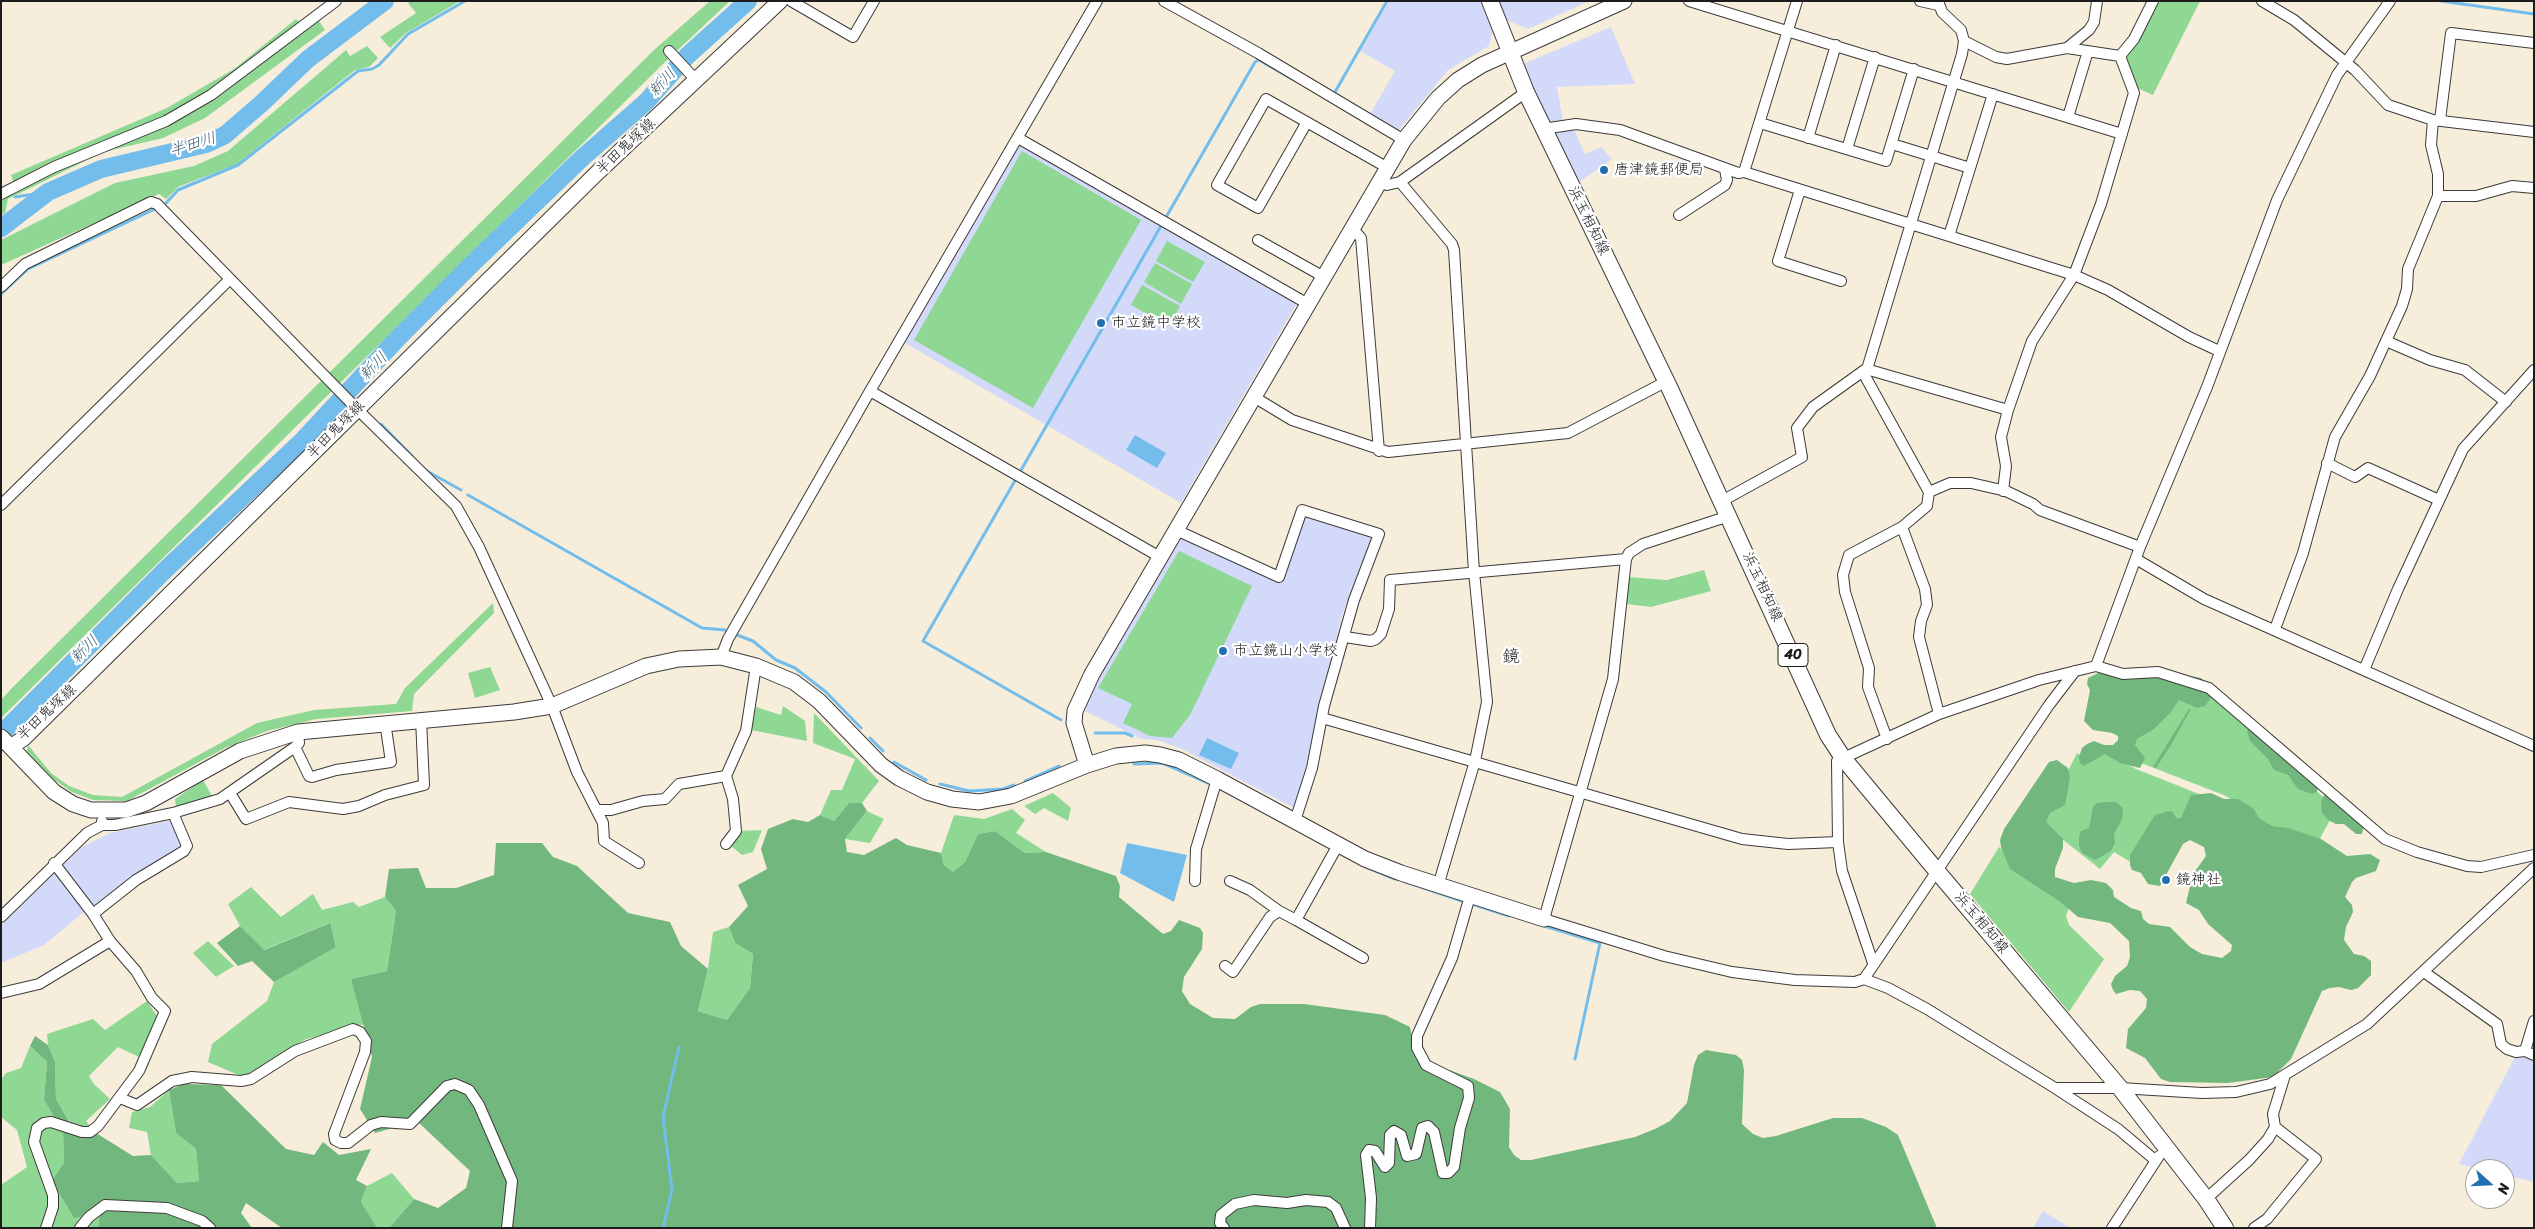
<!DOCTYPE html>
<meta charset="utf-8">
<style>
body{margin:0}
#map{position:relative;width:2535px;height:1229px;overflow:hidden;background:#f7eddb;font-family:Sriracha,sans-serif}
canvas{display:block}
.frame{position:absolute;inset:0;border:2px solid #1c1c1c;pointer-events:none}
.north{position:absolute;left:2465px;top:1159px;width:50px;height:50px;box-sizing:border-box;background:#fff;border:1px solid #a4a4a4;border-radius:50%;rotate:110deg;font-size:14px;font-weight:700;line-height:20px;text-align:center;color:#1c1c1c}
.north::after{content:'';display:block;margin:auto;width:18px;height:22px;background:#1f6fb2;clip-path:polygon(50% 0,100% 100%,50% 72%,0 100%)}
</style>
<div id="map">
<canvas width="2535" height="1229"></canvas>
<div class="frame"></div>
<div class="north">N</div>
</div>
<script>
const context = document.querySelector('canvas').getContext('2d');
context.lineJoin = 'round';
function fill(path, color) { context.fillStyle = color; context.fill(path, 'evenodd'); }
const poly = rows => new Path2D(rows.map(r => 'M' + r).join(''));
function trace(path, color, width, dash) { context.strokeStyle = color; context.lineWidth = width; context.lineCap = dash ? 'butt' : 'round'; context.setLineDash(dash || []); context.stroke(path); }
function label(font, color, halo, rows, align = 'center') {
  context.font = font + ' Sriracha,"Klee One",sans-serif'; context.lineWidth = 4.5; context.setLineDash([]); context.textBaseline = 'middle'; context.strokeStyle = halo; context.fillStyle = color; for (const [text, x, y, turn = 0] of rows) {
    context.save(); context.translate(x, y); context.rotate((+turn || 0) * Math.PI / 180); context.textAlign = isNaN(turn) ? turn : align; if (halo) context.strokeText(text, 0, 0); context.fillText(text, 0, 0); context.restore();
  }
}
fill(poly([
 [1389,1,1483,1,1493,31,1489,46,1448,70,1398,131,1370,114,1395,71,1360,51],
 [1498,1,1589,1,1528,29,1504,19],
 [1611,27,1635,84,1557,87,1564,127,1573,127,1585,154,1601,147,1612,159,1576,184,1523,70,1523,64],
 [1021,142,1297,303,1181,503,905,343],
 [1307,515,1368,535,1372,540,1344,609,1320,701,1305,771,1294,808,1182,749,1157,740,1142,739,1083,710,1098,676,1180,538,1183,537,1283,583,1304,518],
 [172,820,184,847,94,910,91,906,44,945,1,963,1,925,82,847,110,833],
 [2516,1055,2534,1059,2534,1182,2505,1175,2505,1169,2479,1169,2459,1164],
 [2043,1211,2064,1224,2071,1228,2033,1228]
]), '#d3d9f9');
fill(poly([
 [411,1,460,1,406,33,390,48,380,37,416,13,408,3],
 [710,1,730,1,665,62,1,718,1,700,12,688,654,50],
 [2156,1,2200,1,2153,95,2135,87,2123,57],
 [296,19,307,28,319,21,325,30,205,118,163,138,103,152,8,199,5,213,1,215,1,198,16,190,11,175,167,108,234,69],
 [367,46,378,58,369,67,355,70,237,164,178,187,166,199,159,194,1,265,1,240,115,183,194,166,228,151,346,50,350,56],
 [1022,151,1141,220,1033,408,914,340],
 [1167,241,1205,262,1193,282,1156,261],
 [1155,263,1192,284,1181,304,1144,282],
 [1142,285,1180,306,1169,326,1131,305],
 [1179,551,1252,586,1190,715,1172,738,1150,736,1123,723,1132,704,1098,688],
 [1704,570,1711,591,1651,607,1626,604,1628,577,1667,580],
 [493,603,494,613,414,694,412,711,316,719,267,731,225,748,127,801,93,800,72,792,53,779,27,751,28,745,51,773,69,786,93,795,122,797,257,723,314,710,396,704,405,688],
 [490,667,500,690,475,698,468,673],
 [2186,686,2216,698,2336,809,2318,842,2262,823,2226,796,2126,757,2130,743],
 [783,706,805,721,807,741,751,730,756,707,781,715],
 [814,713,879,781,862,803,849,803,834,821,820,815,831,790,842,790,855,759,813,743],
 [2101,751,2136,769,2204,796,2132,863,2114,852,2100,869,2042,823,2077,753,2090,762],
 [203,780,213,798,176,807,175,799],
 [1053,793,1071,808,1068,821,1044,808,1035,814,1024,806],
 [1012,809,1025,820,1016,833,1046,852,1025,853,995,831,978,834,965,862,953,872,944,865,941,853,954,815,984,819],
 [867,811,884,819,870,843,845,839],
 [762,830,753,852,742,855,731,846,738,831],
 [1999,847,2069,907,2066,916,2069,925,2104,959,2069,1012,1970,894],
 [251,887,281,917,313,894,322,910,353,902,359,907,385,897,396,911,387,971,351,979,365,1024,306,1039,243,1077,208,1062,212,1044,267,1001,274,982,336,946,329,923,263,950,240,926,228,904],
 [729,927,735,943,753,954,750,988,727,1020,698,1011,708,969,713,932],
 [208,941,234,966,216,977,193,953],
 [147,1001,159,1019,141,1058,118,1047,89,1076,94,1084,110,1099,86,1121,96,1133,78,1136,56,1099,55,1062,48,1045,47,1034,93,1019,105,1030],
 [30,1046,47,1062,44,1100,63,1132,64,1163,100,1213,98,1228,1,1228,1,1185,27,1167,17,1130,1,1117,1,1080,6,1073,21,1068],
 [169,1090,176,1133,196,1149,199,1181,177,1183,151,1155,147,1132,129,1128,132,1112,150,1107],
 [392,1173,414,1199,389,1228,380,1228,376,1227,361,1202,367,1186]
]), '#8ed894');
fill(poly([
 [2142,667,2201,678,2207,684,2211,698,2205,706,2197,708,2179,700,2171,712,2154,729,2137,739,2135,745,2145,758,2140,768,2120,763,2105,754,2084,766,2080,763,2079,757,2082,748,2087,744,2094,741,2104,745,2113,745,2118,740,2118,736,2112,733,2093,730,2084,721,2090,690,2087,684,2088,678,2102,671],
 [2189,709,2191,709,2171,745,2156,768,2153,767],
 [2258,725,2268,731,2302,760,2319,781,2317,792,2312,794,2298,789,2288,775,2274,770,2268,759,2250,741,2247,731,2250,726],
 [2057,760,2068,768,2070,778,2065,805,2050,813,2046,822,2063,839,2063,848,2055,869,2055,877,2074,883,2091,880,2106,883,2113,890,2114,897,2131,908,2141,911,2143,919,2149,924,2170,927,2190,947,2202,954,2222,958,2231,951,2232,945,2208,924,2199,910,2186,903,2193,874,2206,856,2204,847,2190,840,2183,844,2160,886,2148,884,2141,873,2132,870,2130,865,2130,855,2155,815,2169,811,2173,812,2176,818,2181,818,2191,795,2211,793,2224,799,2238,799,2253,808,2259,818,2272,826,2288,828,2321,839,2347,856,2370,854,2380,860,2376,871,2356,878,2352,882,2345,897,2352,905,2353,912,2346,927,2344,940,2354,954,2364,956,2371,961,2371,975,2358,988,2351,990,2339,987,2330,988,2322,991,2291,1059,2273,1077,2228,1083,2170,1082,2161,1079,2145,1058,2126,1048,2128,1029,2146,1008,2147,999,2140,991,2130,990,2116,994,2113,990,2111,984,2115,976,2127,966,2130,957,2129,941,2110,923,2078,917,2059,901,2010,869,2001,847,2000,840,2004,829,2049,762],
 [2324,795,2336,795,2365,821,2362,834,2356,834,2344,824,2336,824,2328,820,2322,813,2321,802],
 [2106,802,2116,802,2123,808,2122,819,2114,834,2115,843,2111,851,2095,860,2082,853,2079,846,2079,837,2081,831,2089,828,2093,807,2097,803],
 [849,803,862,803,867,811,845,839,847,852,864,855,896,838,907,845,941,853,944,865,953,872,965,862,978,834,995,831,1025,853,1046,852,1116,876,1120,886,1119,897,1163,934,1171,931,1179,920,1200,928,1203,933,1202,949,1184,977,1182,991,1190,1004,1213,1018,1235,1019,1251,1007,1260,1004,1304,1004,1385,1015,1410,1027,1416,1058,1474,1079,1500,1092,1510,1109,1509,1147,1514,1155,1521,1160,1531,1160,1635,1137,1655,1129,1670,1121,1687,1103,1694,1065,1698,1055,1706,1050,1736,1055,1742,1060,1744,1070,1742,1124,1753,1134,1763,1138,1776,1136,1833,1118,1862,1118,1886,1127,1898,1135,1937,1228,389,1228,414,1199,438,1208,466,1188,470,1171,417,1121,375,1133,360,1109,372,1057,351,979,387,971,396,911,385,897,389,869,418,868,426,888,456,888,494,875,496,843,542,843,553,857,577,866,628,913,670,922,681,946,708,969,698,1011,727,1020,750,988,753,954,735,943,729,927,748,906,738,885,767,869,761,849,768,829,793,819,808,822,820,815,834,821],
 [330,923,336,947,274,982,252,961,238,966,217,943,240,926,264,950],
 [35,1036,48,1045,55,1062,56,1099,77,1135,96,1133,133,1156,151,1155,177,1183,199,1181,196,1149,176,1133,169,1090,184,1084,221,1085,286,1149,314,1155,323,1142,339,1155,371,1149,356,1180,367,1186,361,1202,376,1226,380,1228,282,1228,246,1203,241,1213,252,1228,98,1228,100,1213,74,1218,52,1181,64,1163,63,1132,44,1100,47,1062,30,1046]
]), '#72b87e');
fill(poly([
 [1135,435,1166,453,1157,468,1126,450],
 [1207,738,1239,753,1231,769,1199,755],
 [1127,843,1187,855,1174,902,1120,873]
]), '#73bdec');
trace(poly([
 [2441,1,2534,14],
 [1335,92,1387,1],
 [15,197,48,192],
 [166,203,178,190,238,165,358,71,372,69,379,65,408,34,465,1],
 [1,294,28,269,155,209],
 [381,424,412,456],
 [425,470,461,490],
 [468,495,702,628,725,630],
 [737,635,753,641,776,660,795,668,826,692,861,728],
 [1061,720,923,641,1255,62,1259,60,1294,80],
 [1095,733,1125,733,1132,736],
 [870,738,883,751],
 [894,762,926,780],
 [1134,764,1162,763,1210,784],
 [1025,781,1059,766],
 [940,784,969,791,1003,789,1014,785],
 [1364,866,1395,879],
 [1403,881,1462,901],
 [1475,905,1509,916],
 [1541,925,1600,943,1575,1059],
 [663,1228,672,1190,663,1117,679,1047]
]), '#73bdec', 3);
trace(poly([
 [1,228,48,192,101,169,206,144,225,135,262,103,308,59,385,1],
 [1,734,164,571,303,440,397,339,471,265,582,158,646,102,687,56,748,1]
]), '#73bdec', 18);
const street = poly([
 [791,1,853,37,874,1],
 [1164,1,1258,53,1404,140],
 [1689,1,2122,134],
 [1920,1,1938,5],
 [2262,1,2294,20,2355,70,2388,105,2433,120,2534,132],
 [1964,41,1996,57,2007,59,2067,48,2120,56],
 [2067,48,2089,30,2094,22,2097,1],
 [669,51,696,80],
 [2120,56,2134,39,2153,1],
 [2068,117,2088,51],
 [2440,120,2451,33,2534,43],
 [1307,122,1258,208,1217,185,1266,99,1388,168],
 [1760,123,1886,161,1914,69],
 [1543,129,1576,124,1620,130,1738,173,1744,172,2074,275,2108,290,2189,337,2219,351],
 [1018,138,1308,304],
 [1808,138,1836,45],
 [1892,144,1970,168],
 [1847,149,1875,57],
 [1744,172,1797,1],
 [1380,181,1387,185,1400,182,1526,92],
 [1400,182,1452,244,1454,250,1474,572,1487,702,1475,761,1438,886],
 [1800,190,1778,261,1841,281],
 [1,194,54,167,166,121,211,95,336,1],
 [2438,196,2476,196,2512,186,2534,188],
 [1679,215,1725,185,1727,180,1725,169],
 [1352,228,1361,238,1379,451],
 [1949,236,1993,94],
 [1258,240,1324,277],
 [1,287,25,264,151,202,157,204,357,409,456,506,479,547,552,706,577,772,603,823,604,841,639,863],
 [2386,341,2430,360,2465,370,2506,402],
 [870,391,1160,557],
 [1254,397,1292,420,1388,452,1568,433,1667,381],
 [2327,463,2355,477,2368,468,2439,500],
 [2003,491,2006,466,2001,437,2008,410,2032,341,2074,275,2101,204,2134,93,2120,56],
 [1929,492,1950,483,1971,483,2006,491,2033,504,2040,510,2140,547],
 [1722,501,1802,457,1797,428,1813,407,1866,369,2008,410],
 [1,505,230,279],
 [1729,516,1643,544,1629,553,1626,559,1613,679,1544,919,1664,956,1732,972,1795,980,1855,982,1864,979,2049,705,2075,671],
 [1902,527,1925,589,1927,605,1921,621,1919,637,1939,714],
 [1176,530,1279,577,1302,510,1379,534,1354,600,1324,706,1312,768,1295,821],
 [2136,559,2204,599,2534,746],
 [2275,629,2303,553,2335,437,2370,376,2402,306,2407,289,2408,269,2438,196,2438,174,2431,145,2433,120],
 [1345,637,1371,641,1376,639,1381,634,1389,609,1390,580,1626,559],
 [721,657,728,639,870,391,1097,1],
 [2096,666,2140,547,2207,387,2277,200,2337,75,2390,1],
 [2364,670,2398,589,2463,449,2534,370],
 [1322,718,1742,839,1788,844,1838,842],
 [1887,739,1868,687,1869,668,1845,592,1843,575,1849,555,1902,527,1927,506,1929,492,1865,376,1962,54,1964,41,1961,30,1942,12,1938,1],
 [295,747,309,776,312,777,336,770,391,762,385,722],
 [230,793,246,819,289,802,343,809,359,806,385,795,424,785,421,719],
 [598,810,611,810,643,801,665,799,679,784,726,776],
 [102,825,115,825,173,813,220,799,295,747,299,743,298,732],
 [726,844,736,831,733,799,726,776,746,731,756,666],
 [1195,881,1196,849,1217,779],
 [1230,881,1250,890,1279,911],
 [93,914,136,880,184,851,187,846,173,813],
 [1,917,87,833,102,825,102,821],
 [1296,920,1363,958],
 [1873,963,1842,871,1838,842,1837,761,1939,714,2039,680,2096,666,2123,674,2158,672,2209,688,2385,839,2417,852,2467,866,2481,867,2534,855],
 [1225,966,1233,972,1270,917,1279,911,1296,920,1338,845],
 [2424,972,2497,1024,2501,1044,2507,1049,2516,1052,2525,1051],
 [1864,979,1888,988,1927,1009,2055,1088,2118,1129,2155,1160],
 [1,993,39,984,110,941],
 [2534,1021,2525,1051,2534,1055],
 [2055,1088,2120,1088,2202,1093,2236,1092,2270,1084,2367,1024,2534,868],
 [120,1098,137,1105,172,1081,192,1077,241,1081,251,1079,295,1051,353,1029,360,1032,366,1041,365,1052,334,1134,335,1140,341,1143,348,1143,371,1125,381,1122,410,1124,447,1086,455,1084,469,1090,479,1105,512,1181,507,1228],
 [2206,1199,2249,1160,2268,1139,2275,1127,2273,1114,2285,1075],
 [46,1228,53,1207,53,1195,34,1142,37,1128,44,1123,51,1122,82,1132,90,1132,98,1126,139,1071,165,1011,152,998,136,971,110,941,93,914,54,863],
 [80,1228,89,1217,105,1205,167,1208,202,1221,210,1228],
 [1224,1228,1220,1223,1221,1215,1235,1204,1254,1200,1287,1203,1306,1200,1328,1202,1336,1208,1345,1228],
 [1370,1228,1371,1198,1366,1155,1369,1150,1375,1151,1385,1167,1389,1163,1390,1135,1394,1131,1401,1135,1407,1156,1416,1154,1422,1128,1428,1126,1434,1132,1443,1173,1448,1173,1454,1167,1460,1128,1469,1098,1468,1086,1426,1065,1417,1048,1417,1036,1452,958,1470,896],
 [2112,1228,2159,1156],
 [2254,1228,2267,1219,2316,1159,2275,1127]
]);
const secondary = poly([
 [1,737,54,792,73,804,91,810,126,810,146,803,240,751,298,732,514,712,552,706,646,666,679,659,721,657,756,666,794,682,819,701,881,765,899,778,927,792,952,799,979,802,1011,796,1087,765,1116,756,1145,753,1160,755,1179,760,1217,779,1365,859,1401,873,1544,919],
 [12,746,24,738,598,172,780,1],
 [1087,765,1074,723,1075,711,1092,674,1404,140,1438,98,1458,80,1482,65,1624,1]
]);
const primary = poly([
 [1490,1,1526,92,1670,389,1828,735,1843,758,1936,870,2120,1088,2206,1199,2225,1228]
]);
trace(street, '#3d3b39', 12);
trace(secondary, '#3d3b39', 17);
trace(primary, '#3d3b39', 18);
trace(street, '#fff', 10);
trace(secondary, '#fff', 15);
trace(primary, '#fff', 16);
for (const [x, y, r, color] of [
 [1604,170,5,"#1f6fb2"],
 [1101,323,5,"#1f6fb2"],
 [1223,651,5,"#1f6fb2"],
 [2166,880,5,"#1f6fb2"]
]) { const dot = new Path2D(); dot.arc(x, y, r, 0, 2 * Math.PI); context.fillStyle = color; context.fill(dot); trace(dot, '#fff', 2); }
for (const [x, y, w] of [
 [1793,655,30]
]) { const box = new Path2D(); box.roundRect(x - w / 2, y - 11.5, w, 23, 4); context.fillStyle = '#fff'; context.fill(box); trace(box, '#1c1c1c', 1); }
label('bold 14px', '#1c1c1c', null, [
 ["40",1793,655]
]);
label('15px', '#1c1c1c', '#fff', [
 ["半田鬼塚線",626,147,-43],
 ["浜玉相知線",1588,221,64],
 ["半田鬼塚線",336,430,-45],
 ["浜玉相知線",1762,587,65],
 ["半田鬼塚線",47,713,-43],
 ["浜玉相知線",1981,923,50]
]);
label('15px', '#1c1c1c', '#fff', [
 ["唐津鏡郵便局",1614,170],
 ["市立鏡中学校",1111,323],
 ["市立鏡山小学校",1233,651],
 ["鏡神社",2176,880]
], 'left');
label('italic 16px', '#3f5c6f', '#fff', [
 ["新川",663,83,-48],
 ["半田川",193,145,-17],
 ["新川",374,367,-46],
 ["新川",85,650,-45]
]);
label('18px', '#1c1c1c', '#fff', [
 ["鏡",1511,657]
]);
</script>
